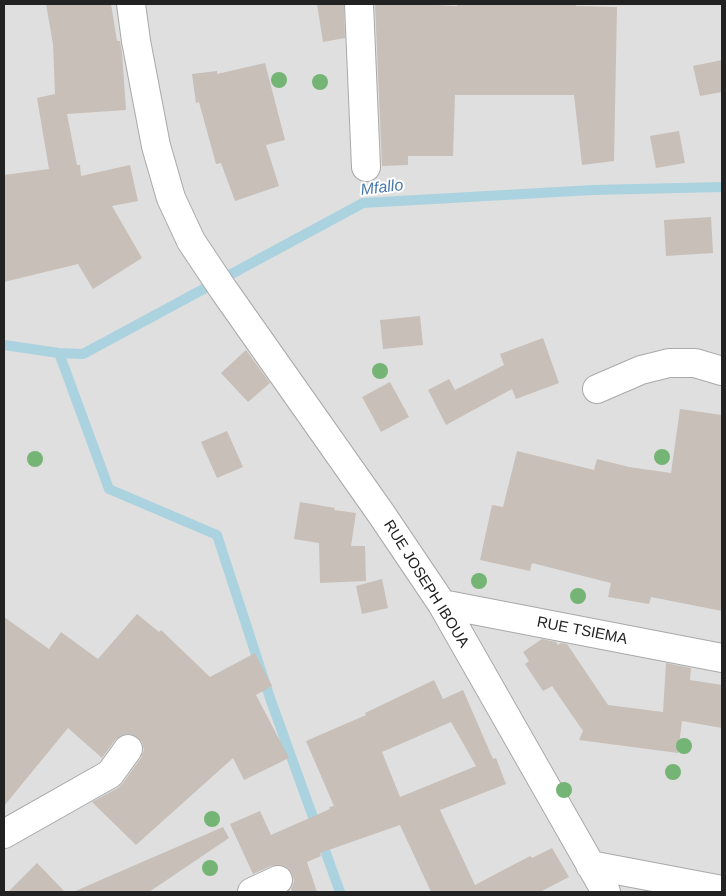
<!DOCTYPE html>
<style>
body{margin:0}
#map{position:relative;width:726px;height:896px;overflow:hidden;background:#f2efe9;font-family:Helvetica,sans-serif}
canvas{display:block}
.frame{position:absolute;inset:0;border:5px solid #222;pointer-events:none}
</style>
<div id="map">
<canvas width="726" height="896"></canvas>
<div class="frame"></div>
</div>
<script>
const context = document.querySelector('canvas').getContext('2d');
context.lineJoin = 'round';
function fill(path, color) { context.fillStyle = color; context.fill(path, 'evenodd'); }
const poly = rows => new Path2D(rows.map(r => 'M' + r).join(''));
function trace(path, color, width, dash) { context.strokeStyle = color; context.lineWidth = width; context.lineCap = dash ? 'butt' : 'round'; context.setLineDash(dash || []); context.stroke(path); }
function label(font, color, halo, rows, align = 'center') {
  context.font = font + ' Helvetica,sans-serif'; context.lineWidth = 4; context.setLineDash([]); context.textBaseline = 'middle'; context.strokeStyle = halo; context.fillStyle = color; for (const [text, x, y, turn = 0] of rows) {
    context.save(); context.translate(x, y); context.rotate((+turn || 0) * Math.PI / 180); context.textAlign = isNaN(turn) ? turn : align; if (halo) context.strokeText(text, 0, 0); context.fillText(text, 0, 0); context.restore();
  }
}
fill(poly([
 [4,4,722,4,722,892,4,892]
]), '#e0dfdf');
trace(poly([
 [4,345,59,353,83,354,363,203,593,190,722,187],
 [59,353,109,489,217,535,270,698,340,892]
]), '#aad3df', 10);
fill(poly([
 [46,4,111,4,117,41,120,41,122,53,126,110,67,114,77,165,80,165,81,176,130,165,138,201,112,206,142,258,93,289,78,264,4,282,4,175,49,169,37,98,55,94,53,44],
 [317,4,344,4,345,38,323,42],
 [375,4,416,4,457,6,457,4,576,4,576,6,617,7,614,161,582,165,574,95,455,95,453,156,408,156,408,165,382,166],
 [722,60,722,92,700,96,693,66],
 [265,63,285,140,266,145,279,186,235,201,221,163,216,164,199,102,196,103,192,74,217,71,217,74],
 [679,131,685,163,656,168,650,136],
 [711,217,713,253,666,256,664,220],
 [420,316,423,345,383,349,380,320],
 [543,338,559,383,516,399,512,389,446,425,428,390,449,379,455,390,504,365,500,354],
 [246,350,270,383,248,402,221,373],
 [390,382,409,417,381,432,362,397],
 [680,409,722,415,722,611,651,597,649,604,608,597,611,583,532,563,530,571,480,560,492,505,503,507,517,451,594,470,597,459,629,467,671,473],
 [227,431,243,467,217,478,201,442],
 [300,502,335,508,334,510,356,513,351,546,365,546,366,581,320,583,319,543,294,539],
 [382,579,388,608,362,614,356,586],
 [137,614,159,632,161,630,210,677,255,653,272,686,256,695,289,758,244,780,233,758,136,845,92,802,118,788,123,783,141,758,144,750,142,742,137,737,130,734,122,735,115,740,102,758,68,728,4,806,4,617,49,649,61,632,98,659],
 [542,639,556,642,558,645,561,643,567,644,608,705,663,712,666,663,691,668,690,680,722,685,722,728,682,721,678,753,579,740,583,731,552,686,543,691,525,664,529,661,523,652],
 [434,680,443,699,463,690,493,759,496,758,506,784,440,810,475,885,530,856,532,858,552,848,569,877,540,892,431,892,400,825,320,853,321,856,307,862,317,892,292,892,291,889,294,881,292,874,287,868,280,865,271,866,253,874,230,824,260,811,271,835,330,809,329,807,334,806,306,741,366,715,365,713],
 [451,722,476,766,400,797,382,752],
 [223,827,229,838,149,892,73,892],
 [37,863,65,892,8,892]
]), '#c7bfb8');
const minor = poly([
 [131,4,136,41,156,146,171,198,191,241,223,289,382,515,442,604,606,892],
 [359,4,366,167],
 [597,389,641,370,669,363,695,363,722,371],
 [442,604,722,658],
 [4,834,110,774,128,749],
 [590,865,722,890],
 [252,892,278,880]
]);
trace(minor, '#a9a9a9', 30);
trace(minor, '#fff', 28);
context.fillStyle = '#74b475';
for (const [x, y] of [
 [279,80],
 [320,82],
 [380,371],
 [662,457],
 [35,459],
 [479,581],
 [578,596],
 [684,746],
 [673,772],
 [564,790],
 [212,819],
 [210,868]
]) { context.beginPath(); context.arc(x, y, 8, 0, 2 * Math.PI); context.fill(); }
label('15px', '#222', '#fff', [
 ["RUE JOSEPH IBOUA",426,584,58],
 ["RUE TSIEMA",582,631,11]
]);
label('italic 16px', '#4a7aab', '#fff', [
 ["Mfallo",382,188,-7]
]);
</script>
